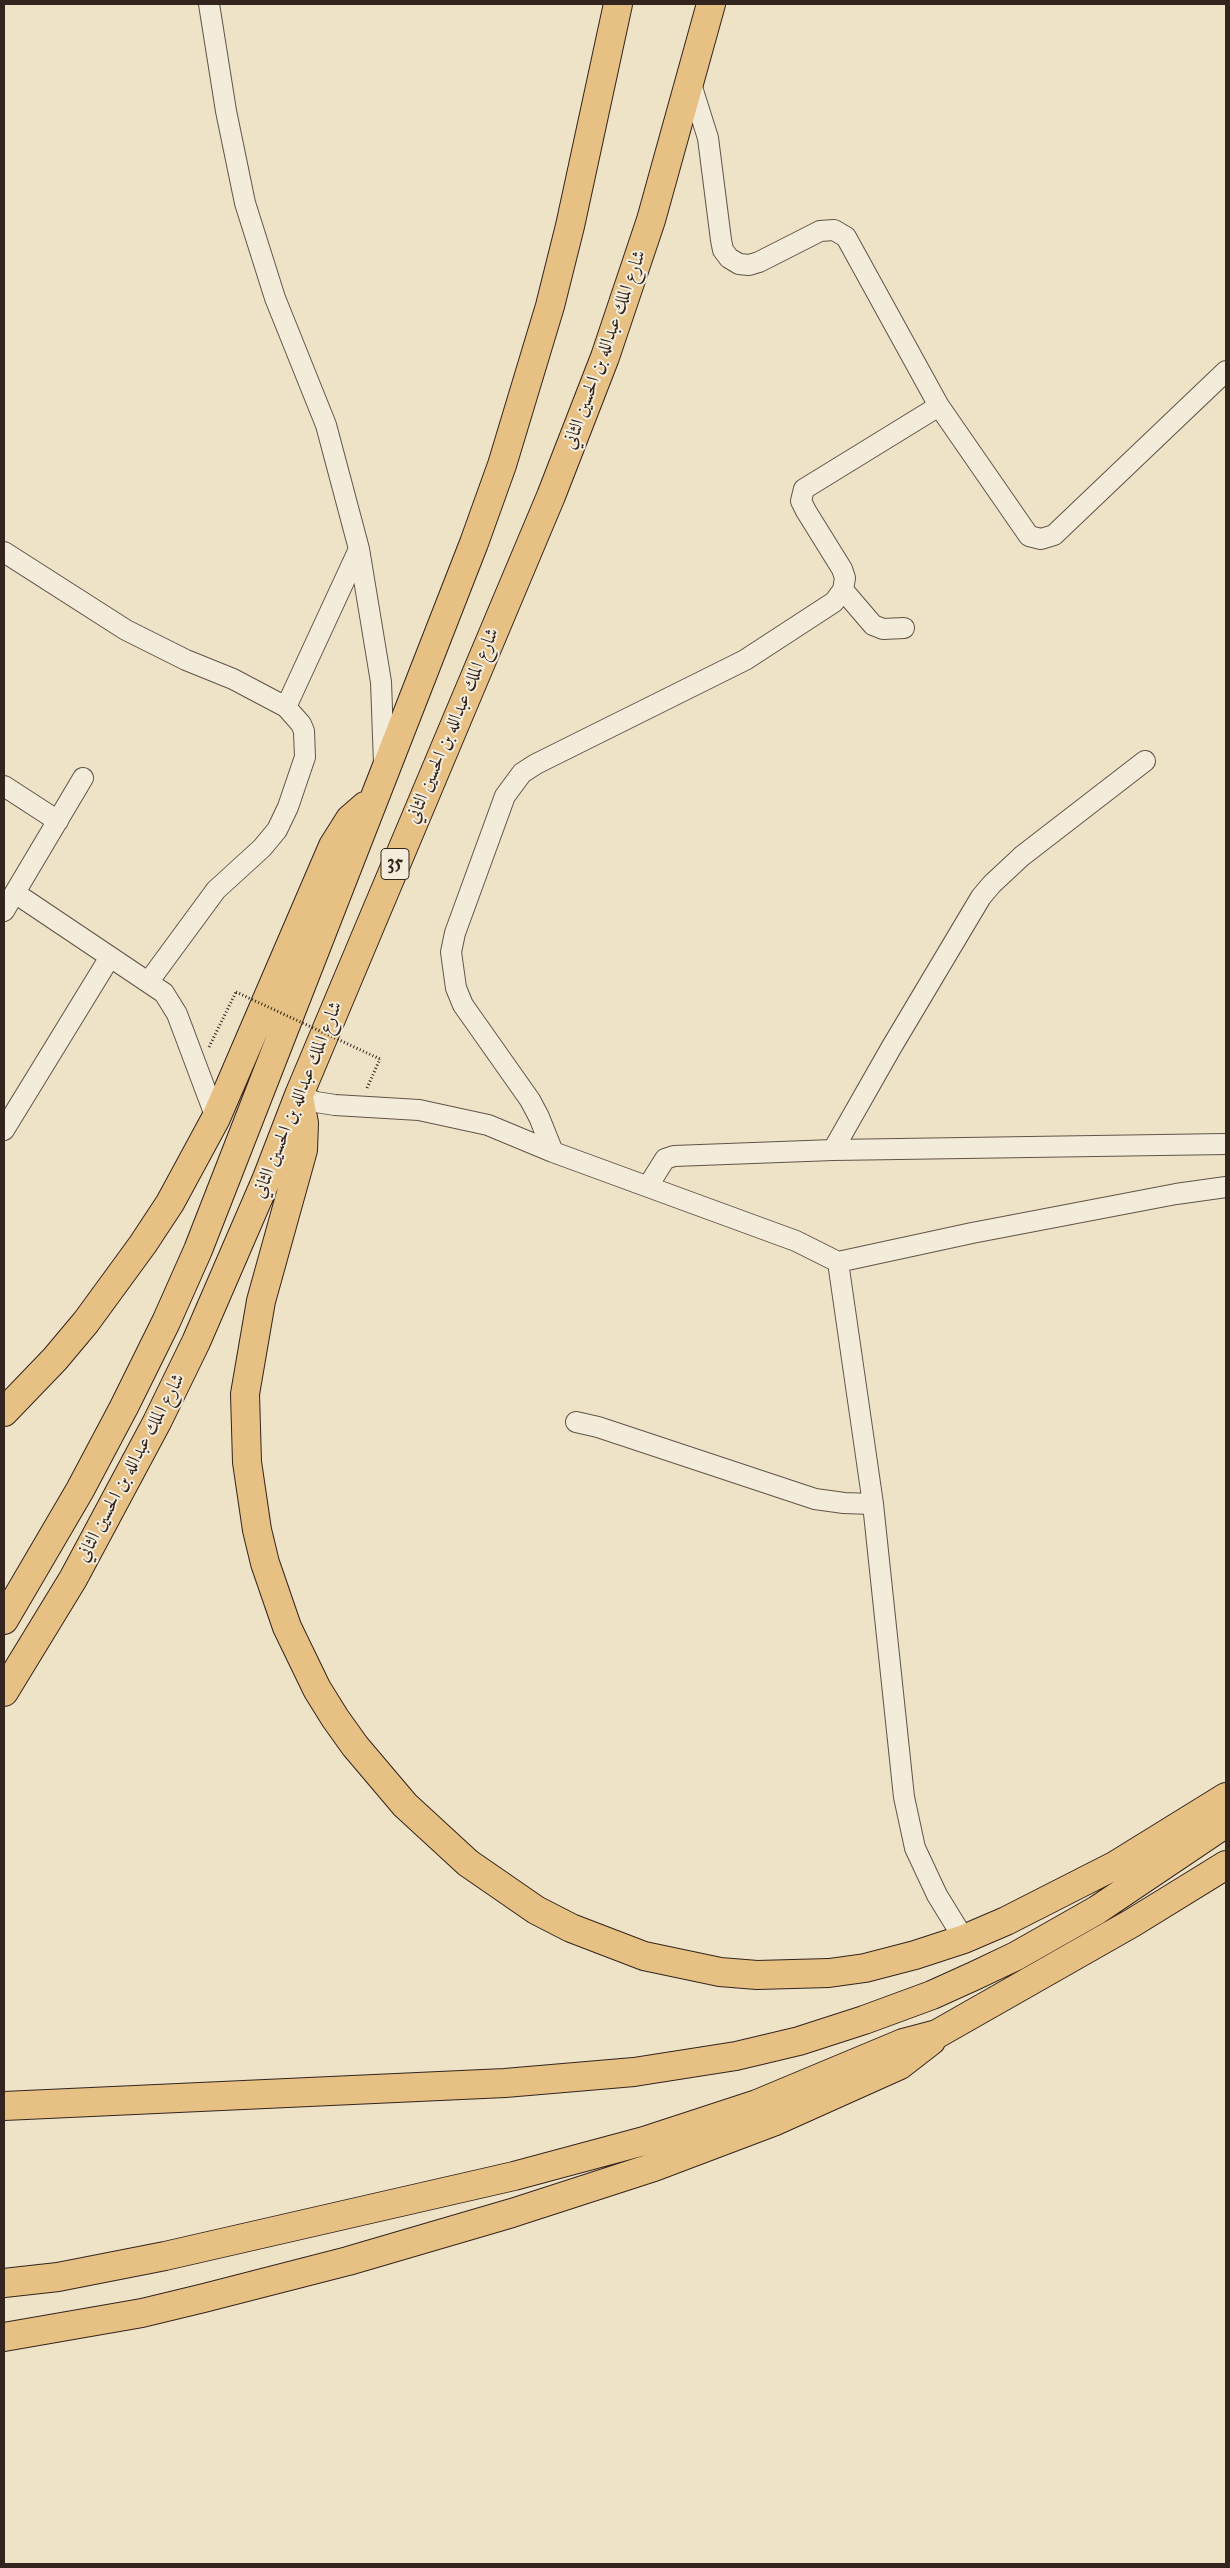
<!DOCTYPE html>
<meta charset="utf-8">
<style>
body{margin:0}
#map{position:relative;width:1230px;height:2568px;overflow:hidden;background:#eee2c7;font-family:"IM FELL Great Primer",serif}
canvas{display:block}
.frame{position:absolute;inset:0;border:5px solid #33241e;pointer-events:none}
</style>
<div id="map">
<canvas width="1230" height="2568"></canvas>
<div class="frame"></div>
</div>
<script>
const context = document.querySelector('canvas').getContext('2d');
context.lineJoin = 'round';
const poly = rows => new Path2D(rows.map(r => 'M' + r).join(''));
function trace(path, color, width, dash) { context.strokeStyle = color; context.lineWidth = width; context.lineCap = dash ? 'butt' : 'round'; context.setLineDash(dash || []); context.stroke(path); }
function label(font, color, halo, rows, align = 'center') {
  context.font = font + ' "IM FELL Great Primer",Amiri,serif'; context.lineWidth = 4; context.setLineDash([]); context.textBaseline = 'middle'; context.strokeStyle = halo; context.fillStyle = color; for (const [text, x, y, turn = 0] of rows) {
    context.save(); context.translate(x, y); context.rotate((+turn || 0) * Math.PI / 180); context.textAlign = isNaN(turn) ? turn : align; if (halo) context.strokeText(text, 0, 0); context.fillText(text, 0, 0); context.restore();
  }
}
const minor = poly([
 [209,4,226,111,245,203,275,298,326,425,359,549,381,682,384,763],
 [690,81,708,138,721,240,723,250,729,258,739,264,749,265,759,262,820,231,834,230,846,237,939,406,1029,536,1041,539,1054,535,1226,371],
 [4,552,126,630,186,660,233,679,286,707,301,724,304,731,305,757,288,807,277,830,262,848,216,890,149,981],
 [843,590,873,625,883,629,904,628],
 [286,707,359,549],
 [1145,761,1022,856,992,884,981,897,891,1048,833,1150,1226,1144],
 [4,786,58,821],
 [15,893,164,993,177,1014,216,1118],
 [4,911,83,778],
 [299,1095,316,1102,335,1105,419,1110,488,1125,553,1152,796,1241,838,1262,972,1233,1176,1194,1226,1187],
 [4,1130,110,957],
 [553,1152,539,1117,530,1100,463,1005,456,988,451,952,455,933,505,796,522,773,536,764,745,660,834,602,843,590,845,578,842,569,806,511,801,501,804,489,939,406],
 [648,1186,665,1159,674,1156,833,1150],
 [838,1262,873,1504,904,1797,915,1848,937,1895,964,1939],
 [576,1422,598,1427,815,1499,844,1503,873,1504]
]);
const highway = poly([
 [299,1098,304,1123,303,1150,261,1301,245,1394,247,1462,257,1530,265,1563,287,1627,317,1689,335,1718,355,1746,405,1805,468,1863,536,1910,571,1928,644,1956,720,1972,757,1975,829,1973,865,1968,915,1955,964,1939,1006,1921,1116,1865,1226,1797],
 [4,1412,55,1359,86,1322,143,1244,170,1203,216,1118,333,846,350,819,365,806],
 [4,1620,80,1490,124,1407,166,1322,198,1250,474,543,502,465,550,306,570,226,618,4],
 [4,1692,73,1579,157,1422,196,1342,267,1178,299,1095,551,496,605,357,651,220,711,4],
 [4,2106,505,2083,634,2072,736,2056,799,2041,864,2020,932,1995,974,1976,1016,1956,1097,1910,1226,1823],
 [4,2283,58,2277,165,2256,514,2176,644,2141,757,2104,903,2043,937,2034,1132,1923,1226,1865],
 [4,2337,142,2313,204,2298,348,2261,512,2213,654,2167,773,2122,900,2065,931,2041]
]);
trace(minor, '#625448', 22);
trace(highway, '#33241e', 30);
trace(poly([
 [209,1047,236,992],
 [367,1088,380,1059]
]), '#33241e', 3, [1, 2.5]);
trace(minor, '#f4ecdb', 20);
trace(highway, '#e7c184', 28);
trace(poly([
 [236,992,380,1059]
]), '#33241e', 3, [1, 2.5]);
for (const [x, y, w] of [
 [395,864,28]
]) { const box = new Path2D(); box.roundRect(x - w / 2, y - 15.5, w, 31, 4); context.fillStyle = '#f4ecdb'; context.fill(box); trace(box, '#33241e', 1); }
label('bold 18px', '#33241e', null, [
 ["35",395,864]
]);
label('19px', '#33241e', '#f4ecdb', [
 ["شارع الملك عبدالله بن الحسين الثاني",605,350,-70],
 ["شارع الملك عبدالله بن الحسين الثاني",453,726,-67],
 ["شارع الملك عبدالله بن الحسين الثاني",298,1100,-68],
 ["شارع الملك عبدالله بن الحسين الثاني",131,1468,-62]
]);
</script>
